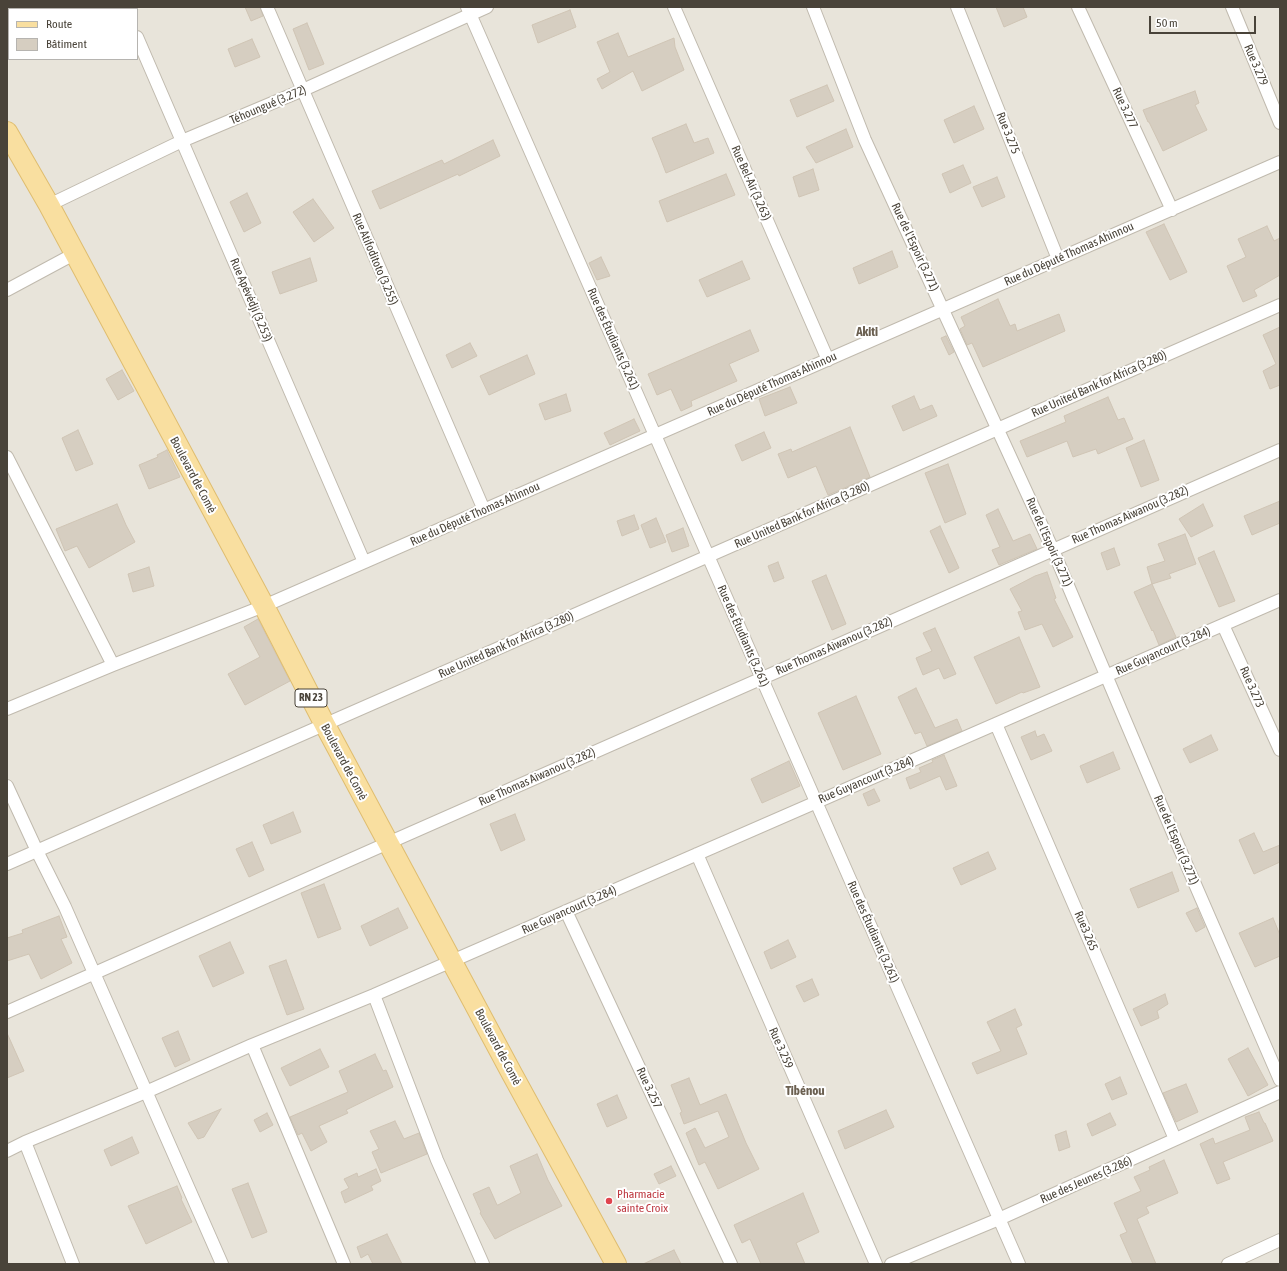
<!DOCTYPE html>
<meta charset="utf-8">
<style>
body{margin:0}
#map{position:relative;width:1287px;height:1271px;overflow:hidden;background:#f5f2eb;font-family:"Asap Condensed",sans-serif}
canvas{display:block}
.frame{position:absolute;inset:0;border:8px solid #494339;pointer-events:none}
.legend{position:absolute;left:8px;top:8px;width:130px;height:52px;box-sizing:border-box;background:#fff;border:1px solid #b6b4b0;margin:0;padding:5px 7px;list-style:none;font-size:12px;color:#494339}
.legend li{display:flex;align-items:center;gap:8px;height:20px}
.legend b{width:20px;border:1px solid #b6b4b0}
.scale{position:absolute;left:1149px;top:16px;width:107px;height:18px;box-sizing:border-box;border:2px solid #494339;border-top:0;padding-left:5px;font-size:12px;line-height:14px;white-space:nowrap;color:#494339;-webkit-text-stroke:3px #fff;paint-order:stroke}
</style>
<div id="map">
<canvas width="1287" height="1271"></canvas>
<div class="frame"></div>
<ul class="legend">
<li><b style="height:5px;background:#f9dfa0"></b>Route</li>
<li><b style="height:11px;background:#d6cec1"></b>Bâtiment</li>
</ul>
<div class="scale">50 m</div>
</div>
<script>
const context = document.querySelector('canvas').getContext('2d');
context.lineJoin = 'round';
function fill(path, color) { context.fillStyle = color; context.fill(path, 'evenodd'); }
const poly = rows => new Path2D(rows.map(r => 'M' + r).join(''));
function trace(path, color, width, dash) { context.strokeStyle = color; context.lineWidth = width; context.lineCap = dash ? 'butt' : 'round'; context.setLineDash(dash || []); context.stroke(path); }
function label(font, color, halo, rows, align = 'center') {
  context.font = font + ' "Asap Condensed",sans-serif'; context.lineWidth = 4; context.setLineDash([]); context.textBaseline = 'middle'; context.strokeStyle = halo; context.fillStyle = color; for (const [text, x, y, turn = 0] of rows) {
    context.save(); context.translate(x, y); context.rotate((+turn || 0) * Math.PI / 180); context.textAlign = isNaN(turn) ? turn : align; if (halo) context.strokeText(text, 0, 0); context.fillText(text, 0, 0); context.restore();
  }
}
fill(poly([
 [7,7,1280,7,1280,1264,7,1264],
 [9,9,137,9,137,59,9,59]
]), '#e8e4da');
const building = poly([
 [245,7,260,7,263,16,251,21,245,7],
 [996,7,1023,7,1027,17,1004,27,996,7],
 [570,10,576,27,538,43,532,25,570,10],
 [307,23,324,64,309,70,293,29,307,23],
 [618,33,628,57,674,38,675,47,684,70,642,91,633,71,602,89,597,79,610,72,597,42,618,33],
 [252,39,260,57,235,67,228,49,252,39],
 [827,85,834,101,797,117,790,100,827,85],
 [1195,91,1199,103,1195,105,1207,130,1163,151,1149,122,1148,122,1143,110,1195,91],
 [974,106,984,129,954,143,944,120,974,106],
 [686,124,694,143,708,138,714,153,666,173,658,152,652,138,686,124],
 [846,129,853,147,816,163,806,147,846,129],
 [493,140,500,156,459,176,458,174,380,209,372,191,442,160,444,164,493,140],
 [963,165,971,183,950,193,942,174,963,165],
 [813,169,819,190,799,197,793,177,813,169],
 [726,174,735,195,667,222,659,201,726,174],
 [997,177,1005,197,982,207,973,187,997,177],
 [247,193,261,223,244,232,230,202,247,193],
 [313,199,334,228,314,242,293,212,313,199],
 [1164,224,1187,272,1170,280,1146,232,1164,224],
 [1267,226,1274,241,1280,238,1280,275,1254,290,1257,296,1243,302,1227,266,1246,257,1238,239,1267,226],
 [892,251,898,267,859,284,853,268,892,251],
 [601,257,610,276,597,280,589,263,601,257],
 [310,258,317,281,280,294,272,272,310,258],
 [742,261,750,279,707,297,699,280,742,261],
 [998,299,1010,326,1015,324,1017,331,1059,314,1065,331,983,367,972,343,967,345,960,329,965,326,961,317,998,299],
 [1280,327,1280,385,1270,389,1263,371,1276,364,1263,335,1280,327],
 [750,330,759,351,729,364,737,381,691,401,692,406,681,411,671,389,657,395,648,374,750,330],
 [946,336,954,352,949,355,941,338,946,336],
 [470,343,477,356,452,368,446,355,470,343],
 [527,355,535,374,489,395,480,376,527,355],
 [122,370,134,391,118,400,106,379,122,370],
 [790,387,797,403,765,416,759,399,790,387],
 [566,394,571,411,545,420,539,404,566,394],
 [914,396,920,410,932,405,937,416,903,431,892,406,914,396],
 [1108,397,1118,420,1124,418,1133,439,1098,454,1096,449,1073,457,1067,441,1027,457,1020,441,1066,422,1064,416,1108,397],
 [634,419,640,431,610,445,604,433,634,419],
 [850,427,870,477,828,495,816,466,788,478,778,454,791,449,792,452,850,427],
 [78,430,93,464,76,471,62,438,78,430],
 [764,432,771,448,742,461,735,445,764,432],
 [1144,440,1159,480,1141,487,1126,448,1144,440],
 [167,450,180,477,149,489,139,465,158,457,157,455,167,450],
 [948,464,966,514,945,523,925,473,948,464],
 [1280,501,1280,523,1252,535,1244,516,1280,501],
 [117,504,126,525,135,542,89,568,77,546,65,551,56,529,117,504],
 [1203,504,1213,526,1191,537,1179,519,1203,504],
 [998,509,1013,541,1030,534,1037,549,999,565,992,550,1000,547,986,515,998,509],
 [634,515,639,529,622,536,617,521,634,515],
 [656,518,666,542,650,548,641,525,656,518],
 [940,526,959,568,949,573,930,531,940,526],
 [683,528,689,546,672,552,666,535,683,528],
 [1185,534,1196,564,1169,574,1171,578,1152,584,1147,567,1165,561,1158,544,1185,534],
 [1114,548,1120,565,1107,570,1101,553,1114,548],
 [1214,551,1235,601,1219,607,1198,558,1214,551],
 [778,562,784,578,774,582,768,566,778,562],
 [149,567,154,586,133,592,128,574,149,567],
 [1047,572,1056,598,1054,599,1073,637,1053,647,1042,624,1025,630,1018,612,1022,611,1010,589,1035,576,1047,572],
 [826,575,846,624,832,630,812,581,826,575],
 [1152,584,1176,637,1159,645,1153,630,1152,631,1134,592,1152,584],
 [258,619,290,681,245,705,228,674,260,657,244,627,258,619],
 [935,628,956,674,944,679,939,668,923,675,916,658,932,651,923,633,935,628],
 [1019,637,1040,687,1023,693,1022,692,996,704,974,657,1019,637],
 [916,688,935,728,957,719,962,731,927,746,921,732,915,734,898,697,916,688],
 [856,696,881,754,843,770,818,713,856,696],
 [1035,731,1037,737,1044,734,1052,751,1031,760,1021,737,1035,731],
 [1211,735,1218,750,1190,763,1183,749,1211,735],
 [1113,752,1120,769,1087,783,1080,766,1113,752],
 [944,755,957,786,946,790,940,776,910,789,906,778,921,772,919,768,933,762,932,760,944,755],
 [789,761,800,786,762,803,751,779,789,761],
 [874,789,880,801,868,806,863,794,874,789],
 [293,812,301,832,271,844,263,825,293,812],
 [515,814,525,840,501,851,490,824,515,814],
 [1254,833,1263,852,1280,845,1280,862,1254,874,1239,840,1254,833],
 [252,842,264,870,249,877,236,849,252,842],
 [988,852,996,869,961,885,953,868,988,852],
 [1172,872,1179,891,1138,908,1130,889,1172,872],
 [324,884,341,929,318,938,301,893,324,884],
 [398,908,408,928,370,946,361,926,398,908],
 [1197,908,1205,927,1196,932,1186,913,1197,908],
 [59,916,67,937,61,939,72,963,41,979,29,954,7,961,7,938,23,933,22,930,59,916],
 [1273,918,1280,935,1280,956,1255,967,1239,933,1273,918],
 [788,940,796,957,771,969,764,952,788,940],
 [230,942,244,973,213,987,199,956,230,942],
 [286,960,304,1009,287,1015,269,966,286,960],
 [812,979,819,995,804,1002,796,986,812,979],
 [1165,994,1168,1004,1157,1011,1159,1018,1141,1026,1133,1009,1165,994],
 [1015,1009,1022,1025,1016,1028,1027,1054,977,1074,972,1063,1001,1051,987,1022,1015,1009],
 [178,1031,190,1060,175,1067,162,1038,178,1031],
 [7,1033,24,1071,7,1078,7,1033],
 [1248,1048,1268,1085,1248,1096,1228,1059,1248,1048],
 [320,1049,329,1067,290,1086,281,1068,320,1049],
 [375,1054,383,1071,386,1070,393,1087,346,1110,348,1113,319,1126,327,1142,311,1151,302,1133,298,1135,290,1117,348,1092,339,1071,375,1054],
 [1120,1077,1127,1094,1112,1100,1105,1084,1120,1077],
 [689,1078,700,1105,726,1094,746,1143,759,1169,718,1189,705,1162,699,1165,686,1133,695,1128,705,1148,729,1137,718,1111,684,1124,680,1113,682,1112,671,1085,689,1078],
 [1186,1084,1198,1112,1176,1122,1163,1093,1186,1084],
 [617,1095,627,1118,607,1127,597,1104,617,1095],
 [221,1109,204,1137,198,1139,188,1123,221,1109],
 [886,1110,894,1127,845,1149,838,1131,886,1110],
 [1259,1112,1264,1123,1265,1123,1273,1141,1223,1162,1230,1179,1217,1184,1200,1144,1213,1138,1215,1144,1250,1130,1245,1117,1259,1112],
 [267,1113,273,1125,260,1132,254,1120,267,1113],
 [1110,1113,1116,1125,1092,1136,1087,1124,1110,1113],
 [395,1121,404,1139,419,1133,427,1154,381,1173,372,1152,379,1149,370,1131,395,1121],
 [1066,1131,1070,1147,1059,1151,1055,1135,1066,1131],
 [132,1137,139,1153,111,1166,104,1150,132,1137],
 [537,1154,548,1180,562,1206,512,1230,495,1239,480,1213,481,1212,473,1194,489,1187,497,1205,498,1205,521,1193,510,1166,537,1154],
 [1164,1160,1178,1193,1146,1207,1149,1213,1137,1219,1156,1264,1133,1264,1120,1235,1127,1232,1114,1203,1141,1191,1134,1177,1150,1170,1149,1167,1164,1160],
 [671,1166,676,1176,659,1184,654,1174,671,1166],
 [376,1169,381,1181,371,1186,373,1190,345,1203,341,1192,349,1188,344,1179,357,1173,358,1177,376,1169],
 [248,1183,267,1232,252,1238,232,1189,248,1183],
 [177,1186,182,1198,181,1199,192,1222,146,1244,128,1206,177,1186],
 [803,1193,819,1232,796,1243,805,1264,761,1264,750,1239,742,1243,734,1225,803,1193],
 [387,1234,402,1264,373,1264,368,1254,361,1258,357,1247,387,1234],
 [674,1250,681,1264,643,1264,674,1250]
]);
fill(building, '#d6cec1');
trace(building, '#d0c5b5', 1);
const street = poly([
 [124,7,125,9],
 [267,7,484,510],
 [467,7,1019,1264],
 [674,7,828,360],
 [813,7,865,140,1053,550,1175,838,1280,1080],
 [957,7,1058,259],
 [1078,7,1172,210],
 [1232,7,1280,123],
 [137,37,364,562],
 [49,205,182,141,303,90,487,7],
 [7,290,74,254],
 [7,457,113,665],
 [1223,625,1280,750],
 [7,709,113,665,264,606,1280,162],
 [996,724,1175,1139],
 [7,786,37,851,65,907,222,1264],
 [697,854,876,1264],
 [7,864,1280,305],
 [566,911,731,1264],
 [374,995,437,1160,483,1264],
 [7,1012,388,843,1280,450],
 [252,1045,344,1264],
 [25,1142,73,1264],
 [7,1151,25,1142,146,1092,252,1045,374,995,1280,600],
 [891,1264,999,1219,1280,1092],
 [1228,1264,1280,1240]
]);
const primary = poly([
 [7,132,49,205,264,606,325,725,511,1072,616,1264]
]);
trace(street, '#c0baae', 14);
trace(primary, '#dfbd6f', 22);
trace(street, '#fff', 12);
trace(primary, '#f9dfa0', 20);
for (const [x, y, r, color] of [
 [609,1201,4,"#e0444e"]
]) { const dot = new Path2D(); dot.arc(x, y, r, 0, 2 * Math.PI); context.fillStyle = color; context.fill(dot); trace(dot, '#fff', 1.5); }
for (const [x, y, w] of [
 [311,698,32]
]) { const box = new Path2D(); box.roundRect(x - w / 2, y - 9, w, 18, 3); context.fillStyle = '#fff'; context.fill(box); trace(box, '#494339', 1); }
label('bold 11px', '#494339', null, [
 ["RN 23",311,698]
]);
label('12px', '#494339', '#fff', [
 ["Rue 3.279",1256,65,67],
 ["Téhoungué (3.272)",268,105,-23],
 ["Rue 3.277",1125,108,65],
 ["Rue 3.275",1008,133,68],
 ["Rue Bel-Air (3.263)",751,183,66],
 ["Rue de l'Espoir (3.271)",915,247,65],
 ["Rue du Député Thomas Ahinnou",1069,254,-24],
 ["Rue Atifoditoto (3.255)",375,259,67],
 ["Rue Apévédji (3.253)",251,300,67],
 ["Rue des Étudiants (3.261)",613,339,66],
 ["Rue du Député Thomas Ahinnou",772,384,-24],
 ["Rue United Bank for Africa (3.280)",1099,384,-24],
 ["Boulevard de Comè",193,475,62],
 ["Rue du Député Thomas Ahinnou",475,514,-24],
 ["Rue United Bank for Africa (3.280)",802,515,-24],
 ["Rue Thomas Aiwanou (3.282)",1130,515,-24],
 ["Rue de l'Espoir (3.271)",1049,542,66],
 ["Rue des Étudiants (3.261)",743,636,66],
 ["Rue United Bank for Africa (3.280)",506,645,-24],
 ["Rue Thomas Aiwanou (3.282)",834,646,-24],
 ["Rue Guyancourt (3.284)",1163,651,-24],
 ["Rue 3.273",1252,687,66],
 ["Boulevard de Comè",344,762,62],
 ["Rue Thomas Aiwanou (3.282)",537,777,-24],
 ["Rue Guyancourt (3.284)",866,780,-23],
 ["Rue de l'Espoir (3.271)",1176,840,67],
 ["Rue Guyancourt (3.284)",569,910,-24],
 ["Rue3.265",1086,931,67],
 ["Rue des Étudiants (3.261)",873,932,66],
 ["Boulevard de Comè",498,1047,62],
 ["Rue 3.259",781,1048,66],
 ["Rue 3.257",649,1088,65],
 ["Rue des Jeunes (3.286)",1086,1180,-24]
]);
label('12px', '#be3a42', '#fff', [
 ["Pharmacie",617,1194],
 ["sainte Croix",617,1208]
], 'left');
label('bold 13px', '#6b6051', '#fff', [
 ["Akiti",867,332],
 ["Tibénou",805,1091]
]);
</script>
